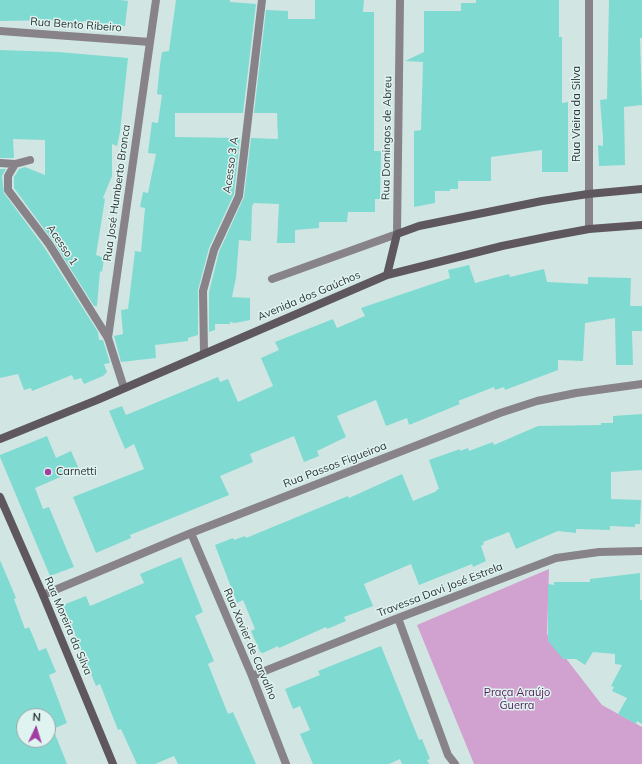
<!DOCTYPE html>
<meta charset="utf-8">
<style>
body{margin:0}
#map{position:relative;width:642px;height:764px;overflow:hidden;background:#d1e6e3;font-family:Mulish,sans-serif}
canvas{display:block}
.north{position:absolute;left:16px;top:708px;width:40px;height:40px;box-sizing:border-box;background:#dff3f0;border:1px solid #98a7a5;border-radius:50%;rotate:4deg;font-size:11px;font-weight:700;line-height:16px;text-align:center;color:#2d3534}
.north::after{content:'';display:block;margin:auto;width:14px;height:18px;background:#a23da2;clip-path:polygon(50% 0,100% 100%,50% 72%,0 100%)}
</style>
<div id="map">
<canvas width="642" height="764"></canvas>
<div class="north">N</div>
</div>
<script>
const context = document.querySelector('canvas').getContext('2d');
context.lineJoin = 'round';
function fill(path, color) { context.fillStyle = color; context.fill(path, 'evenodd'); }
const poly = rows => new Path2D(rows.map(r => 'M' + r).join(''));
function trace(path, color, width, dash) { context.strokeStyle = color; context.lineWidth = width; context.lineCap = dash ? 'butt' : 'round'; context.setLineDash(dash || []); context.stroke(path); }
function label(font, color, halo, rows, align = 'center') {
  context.font = font + ' Mulish,sans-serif'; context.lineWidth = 3; context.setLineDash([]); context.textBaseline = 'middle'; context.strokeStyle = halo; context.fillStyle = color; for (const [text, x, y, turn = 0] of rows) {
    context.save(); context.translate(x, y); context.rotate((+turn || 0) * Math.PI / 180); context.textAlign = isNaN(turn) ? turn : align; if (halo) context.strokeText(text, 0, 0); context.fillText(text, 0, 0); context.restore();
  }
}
fill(poly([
 [549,569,547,634,602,705,642,727,642,764,474,764,417,625]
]), '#d1a1cf');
fill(poly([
 [0,0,121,0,128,1,125,26,83,21,83,28,55,24,55,20,0,21],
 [176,0,230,0,230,2,256,4,243,113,175,113,175,137,240,138,234,194,209,248,198,290,198,335,188,338,188,341,155,345,156,358,121,362,114,336,123,334,121,310,128,309,135,251,141,252,145,208,140,207,143,192,148,193,156,154,148,153,152,122,158,123,162,95,157,94,160,65,162,52,169,51],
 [315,0,364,0,363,12,374,12,374,151,381,151,380,199,375,199,375,212,348,212,347,222,319,222,319,228,295,230,295,243,277,243,279,204,254,203,252,206,251,241,239,240,236,278,232,297,250,298,250,320,235,323,230,322,230,324,215,324,215,330,209,332,209,292,219,252,244,197,251,138,278,139,277,113,254,113,266,10,288,11,288,19,315,19],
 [476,0,559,0,559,37,562,37,562,103,568,102,568,172,542,172,542,150,491,157,491,181,458,181,458,189,450,189,450,191,435,191,435,203,414,207,414,131,421,130,423,62,405,61,424,52,424,11,461,11,461,3,476,3],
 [609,0,642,0,642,38,640,38,642,105,624,107,625,165,599,166,598,145,603,146,603,138,600,100,607,99],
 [0,50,58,52,128,58,120,132,117,146,112,144,112,176,103,198,105,199,96,255,104,258,102,272,100,271,97,306,94,306,53,241,14,188,14,177,19,169,25,167,45,175,45,140,13,139,14,158,0,158],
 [0,169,6,169,2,176,4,193,44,247,98,332,99,340,103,340,110,363,104,364,107,372,103,376,84,384,81,378,74,380,72,375,32,391,31,388,24,390,18,374,0,378],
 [469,265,475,283,509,274,510,277,544,269,547,282,588,284,588,277,631,278,630,306,642,306,642,331,632,331,633,365,616,365,615,318,585,323,583,361,558,360,558,370,505,390,504,387,495,390,494,387,458,401,460,404,409,425,407,418,386,426,376,400,337,416,346,437,317,451,319,456,304,462,294,436,250,454,253,462,220,476,229,495,130,535,131,538,96,553,73,497,144,469,134,444,125,449,109,411,122,406,126,415,218,377,220,382,228,379,238,402,273,386,261,358,279,350,275,342,333,319,337,328,365,316,361,308,450,278,448,270],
 [642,414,642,470,611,472,611,499,641,500,640,524,635,524,635,527,610,526,610,530,576,529,576,533,558,531,516,549,509,532,483,542,484,544,481,546,486,561,473,567,472,564,419,585,411,564,364,584,373,606,344,617,346,621,327,629,326,627,279,648,278,646,263,653,260,652,251,631,255,629,243,600,237,603,215,545,233,538,234,540,245,536,246,538,348,496,349,498,402,474,413,501,437,491,436,490,439,489,429,460,460,449,460,451,468,448,469,451,493,442,494,445,538,426,601,425,601,423,613,423,613,416],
 [47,436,56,458,71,451,79,469,35,488,43,509,49,507,74,567,50,576,0,457,0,455],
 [181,557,203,612,195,616,214,661,208,664,228,714,233,712,256,764,178,764,174,756,155,764,137,764,121,729,118,730,100,684,96,686,63,605,86,596,90,606,144,583,140,574],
 [0,560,16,598,14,599,25,629,29,627,39,651,46,648,56,672,49,675,67,723,53,729,67,764,0,764],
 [24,716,48,716,48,740,24,740],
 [640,573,640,600,642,600,642,724,637,721,636,724,618,714,627,698,612,691,614,687,611,686,622,665,615,664,615,654,593,652,585,665,576,659,563,659,548,641,548,584,554,585,554,582,590,582,590,579],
 [381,646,419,740,422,739,430,759,427,760,429,764,402,764,400,759,389,764,313,764,300,734,310,730,300,706,293,709,285,689,320,675,318,671]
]), '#7fdad1');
trace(poly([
 [0,163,15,164,8,176,8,190,49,244,108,338],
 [15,164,30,160],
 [204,353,203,291,214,250,239,196,262,0]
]), '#888388', 8);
trace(poly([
 [589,0,589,229],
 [0,31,150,42],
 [272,279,397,234,400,0],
 [124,388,108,338,156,0],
 [191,533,252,676,286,764],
 [43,595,191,533,500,413,537,401,576,393,642,384],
 [398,618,448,755,455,764],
 [252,676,398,618,556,558,599,552,642,551]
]), '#888388', 8);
trace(poly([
 [387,275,397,234,419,226,542,201,588,194,642,189],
 [0,439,97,400,387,275,502,246,551,236,589,229,642,225],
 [0,497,43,595,113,764]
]), '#5f575e', 8);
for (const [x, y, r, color] of [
 [48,472,4,"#a23da2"]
]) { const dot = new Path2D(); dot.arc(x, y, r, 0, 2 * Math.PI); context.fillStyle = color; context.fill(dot); trace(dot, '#dff3f0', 1.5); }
label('11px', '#2d3534', '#dff3f0', [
 ["Rua Bento Ribeiro",76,25,4],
 ["Rua Vieira da Silva",577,114,-90],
 ["Rua Domingos de Abreu",387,138,-89],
 ["Acesso 3 A",231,165,-82],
 ["Rua José Humberto Bronca",117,193,-82],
 ["Acesso 1",62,245,56],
 ["Avenida dos Gaúchos",309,296,-23],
 ["Rua Passos Figueiroa",335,465,-21],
 ["Travessa Davi José Estrela",440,590,-21],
 ["Rua Moreira da Silva",68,626,67],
 ["Rua Xavier de Carvalho",250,644,67]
]);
label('11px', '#2d3534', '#dff3f0', [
 ["Carnetti",56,472]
], 'left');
label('11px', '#551955', '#dff3f0', [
 ["Praça Araújo",517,693],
 ["Guerra",517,706]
]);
</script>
